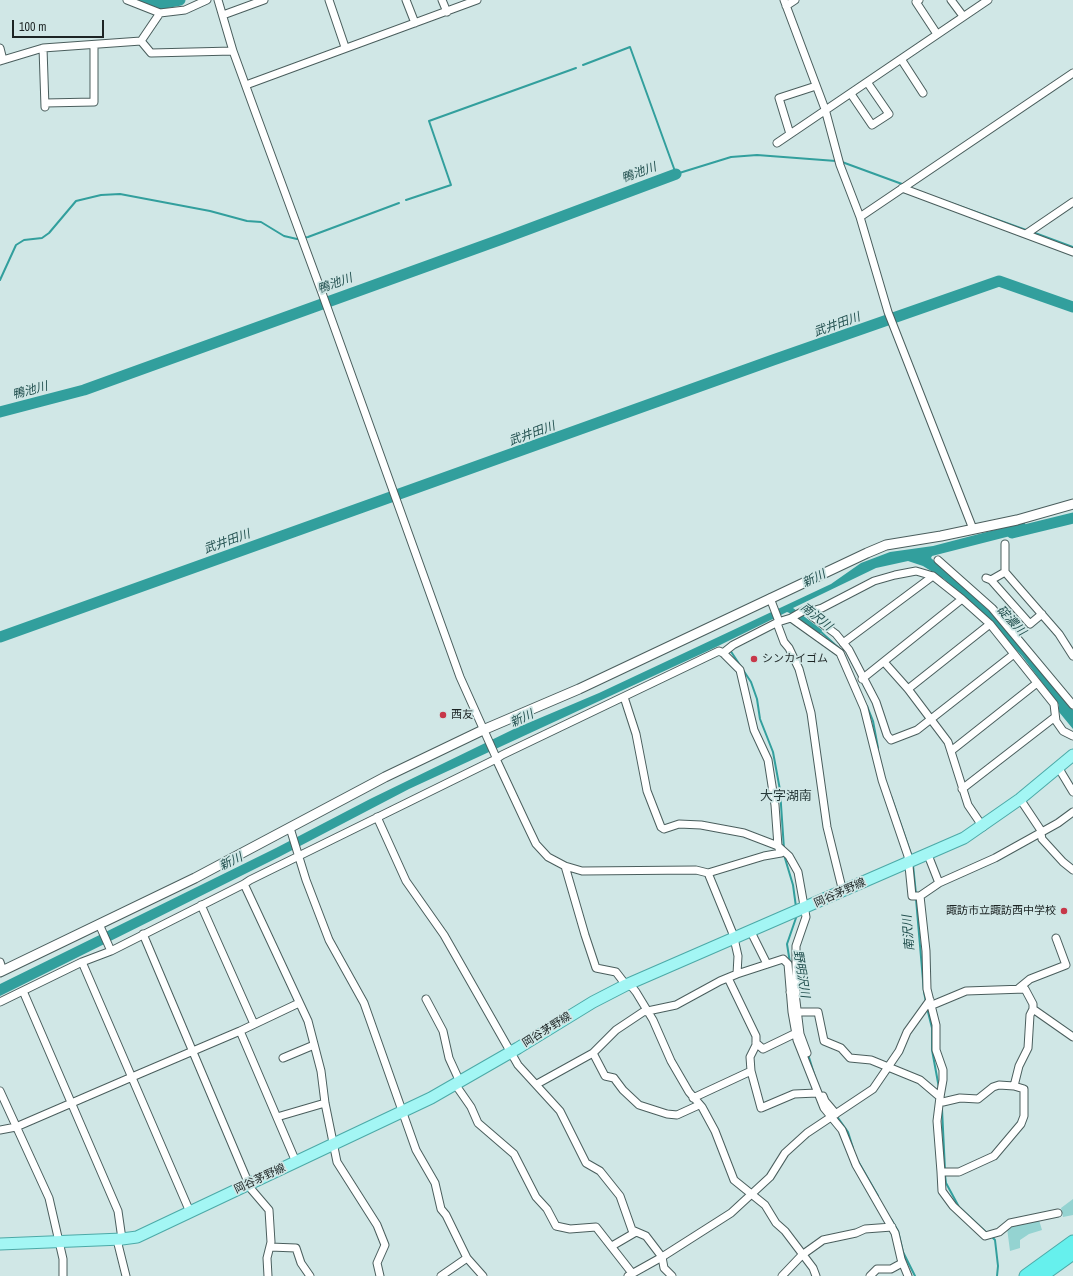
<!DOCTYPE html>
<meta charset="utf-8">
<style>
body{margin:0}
#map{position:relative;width:1073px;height:1276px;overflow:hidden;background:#d0e7e6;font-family:"Archivo Narrow",sans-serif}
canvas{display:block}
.scale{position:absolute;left:12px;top:20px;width:92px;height:18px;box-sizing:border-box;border:2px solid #1c2424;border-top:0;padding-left:5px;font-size:12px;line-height:14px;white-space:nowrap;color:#1c2424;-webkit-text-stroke:3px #d0e7e6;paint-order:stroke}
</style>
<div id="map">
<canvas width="1073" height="1276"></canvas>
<div class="scale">100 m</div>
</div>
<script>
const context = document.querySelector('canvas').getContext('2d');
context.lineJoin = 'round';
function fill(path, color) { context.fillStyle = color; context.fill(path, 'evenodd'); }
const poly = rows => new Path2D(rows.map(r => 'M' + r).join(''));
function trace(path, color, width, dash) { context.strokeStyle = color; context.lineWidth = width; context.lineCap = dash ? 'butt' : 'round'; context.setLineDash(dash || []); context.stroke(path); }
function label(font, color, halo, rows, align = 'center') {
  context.font = font + ' "Archivo Narrow","Noto Sans JP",sans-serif'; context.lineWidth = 3.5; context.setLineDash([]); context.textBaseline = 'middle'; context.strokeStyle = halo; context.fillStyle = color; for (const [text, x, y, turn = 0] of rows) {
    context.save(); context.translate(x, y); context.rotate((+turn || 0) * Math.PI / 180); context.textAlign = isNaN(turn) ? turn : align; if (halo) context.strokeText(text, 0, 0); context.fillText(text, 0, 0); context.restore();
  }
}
fill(poly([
 [1073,1199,1073,1215,1063,1217,1061,1208],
 [1039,1220,1042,1230,1029,1234,1020,1240,1020,1248,1010,1251,1007,1228]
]), '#94d3d1');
fill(poly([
 [1025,522,1026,532,932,556,931,558,998,619,1027,652,1073,710,1073,729,1059,712,1059,705,1022,656,976,607,944,579,923,566,908,561,876,568,793,608,822,630,820,634,792,614,787,612,714,648,409,789,279,857,0,996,0,984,276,848,370,799,514,729,599,693,831,584,861,563,890,552,933,546]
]), '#329f9d');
trace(poly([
 [583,65,630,47,676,174,731,157,757,155,836,161],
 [842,162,902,184],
 [406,200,451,185,429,121,576,68],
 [948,202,1026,230],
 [1035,233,1073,247],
 [0,280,16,245,24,240,42,238,49,233,76,201,101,195,120,194,210,211,247,221,261,222,284,236,297,239,308,237,399,203],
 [820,631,841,650],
 [730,650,751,682,757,699,760,719,773,752,780,790,784,849],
 [867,706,873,721,878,748],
 [891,796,912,857],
 [784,855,793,885,796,907],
 [913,865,916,894],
 [916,899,924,992,926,1002],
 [790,963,787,944,797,915],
 [927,1008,932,1028,932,1050,939,1088],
 [808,1054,815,1077],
 [942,1109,945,1170],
 [836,1115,848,1132,853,1148],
 [858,1161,878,1196],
 [945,1175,946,1183,959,1207,988,1234],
 [891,1219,898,1231,903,1252,915,1276],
 [992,1237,995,1240,998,1266,997,1276]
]), '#329f9d', 2);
trace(poly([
 [140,0,154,5,180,0],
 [0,412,84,390,502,239,676,174],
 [1012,533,1073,518],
 [0,637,773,360,999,281,1073,307]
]), '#329f9d', 11);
const minor = poly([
 [127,0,160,13,185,10,207,0],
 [329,0,345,47],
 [406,0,415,23],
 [442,0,447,12],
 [784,0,825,109,840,165,860,217,888,312,973,529],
 [919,0,916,2,937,34],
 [951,0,963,16],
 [786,6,795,0],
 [223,15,264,0],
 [141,41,160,13],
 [0,48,3,60],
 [43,48,45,107],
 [901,59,923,93],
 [0,61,43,48,141,41,151,53,233,51],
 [246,85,477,0],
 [851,94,872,125,889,114,867,82],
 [45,103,94,102,94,45],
 [790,134,779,98,816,86],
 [777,143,988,0],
 [902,188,1073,252],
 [860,217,1073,73],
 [1026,234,1073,202],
 [1005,544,1005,572,1059,634,1073,656],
 [938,560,992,608,1073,705],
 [986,578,991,580,1005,572],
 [991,580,1030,624,1042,614],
 [770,598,778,619,778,626,784,642,789,648,799,669,811,713,827,827,843,892],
 [791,618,805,610,809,612],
 [843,643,933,576],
 [723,653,733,645,778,622,791,618,840,653,864,708,882,780,908,856,912,896,920,896,926,951,927,989,936,1025,936,1050,943,1070,943,1080,940,1097,937,1121,941,1172,959,1172,994,1156,1021,1124,1024,1116,1024,1089,1014,1086,999,1085,993,1087,978,1099,960,1098,943,1102,940,1100],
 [1014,654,917,730,891,740,887,735,876,702,849,650,836,634,813,617,809,612,822,608,874,581,895,575,916,571,933,576,962,599,990,624,1054,704,1056,721,1063,731,1073,736],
 [884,662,908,689,948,742,968,805,983,827],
 [862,679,962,599],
 [908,689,990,624],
 [624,697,636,734,647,791,661,827,664,829,679,824,701,825,744,833,778,846,789,856,798,872,806,917,796,946,796,993,790,992],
 [951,751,1037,683],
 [1058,767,1073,792],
 [962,789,1055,717],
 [1020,799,1040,829,1042,839,1063,862,1073,870],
 [377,817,406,881,444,935,518,1065,560,1111,586,1163,600,1171,620,1196,632,1230,646,1236,662,1257,664,1268,672,1276],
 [290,828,306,880,329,940,364,1003,416,1150,435,1183,441,1209,446,1215,467,1258,483,1276],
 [928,855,939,883,995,858,1058,823,1073,812],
 [565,866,585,935,596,968,616,972,626,985,632,987,636,992,653,1020,671,1061,689,1092,702,1107,715,1131,734,1180,765,1205,776,1223,785,1231,813,1268,816,1276],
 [708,873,733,934,738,956,737,974,783,959,788,964,792,1012,797,1040,824,1108,842,1130,856,1165,895,1233,901,1259,908,1276],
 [244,884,308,1021,321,1071,325,1103,337,1162,377,1225,385,1245,377,1263,380,1276],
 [920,896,939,883],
 [201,905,254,1024],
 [99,924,111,951],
 [751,932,767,964],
 [143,934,251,1189,269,1210,271,1242,267,1258,268,1276],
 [0,962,3,971],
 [82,962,190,1212],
 [1019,988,1030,979,1066,965,1056,938],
 [23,991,118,1211,122,1239,118,1244,126,1276],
 [795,993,800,1034,807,1053],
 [426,999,443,1031,449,1058,460,1082],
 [0,1002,82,962,111,951,244,884,250,880,490,762,496,759,502,755,719,651,723,653,740,670,754,730,768,760,775,805,778,846,781,853,764,856,708,873,696,870,582,871,565,866,548,857,536,844,525,821,496,759,495,755,460,677,322,293,256,114,233,51,218,0],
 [930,1006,966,991,1025,989,1033,1004,1033,1009,1030,1015,1028,1048,1019,1066,1014,1086],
 [1033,1009,1073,1037],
 [792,1012,818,1012,824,1041,841,1048,850,1058,871,1060,920,1080,940,1097],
 [240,1031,296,1162],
 [756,1043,763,1049,794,1034],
 [593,1053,605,1076,614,1078,623,1090,639,1105,667,1114,677,1115,699,1105],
 [283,1058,314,1045],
 [751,1071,761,1108,794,1094,817,1093],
 [455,1084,471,1107,478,1123,514,1154,536,1197,547,1209,556,1226,570,1229,596,1227,632,1273],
 [537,1084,593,1053,616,1030,643,1012,676,1005,720,981,737,974],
 [0,1091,49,1198,63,1259,63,1276],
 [823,1096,825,1101,836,1114],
 [693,1098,751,1071,750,1057,756,1045,756,1036,728,978],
 [277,1117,325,1103],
 [0,1130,16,1127,132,1077,240,1031,299,1003],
 [941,1172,942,1191,953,1206,985,1236,999,1232,1010,1223,1058,1213],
 [612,1246,636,1232],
 [270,1247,296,1248,301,1263,310,1276],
 [441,1276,467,1258],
 [628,1276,662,1257,731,1213,770,1177,785,1153,807,1133,873,1089,899,1051,907,1032,930,1000],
 [782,1276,802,1255,823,1240,856,1233,865,1229,892,1227],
 [870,1276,877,1269,891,1269,902,1263]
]);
const tertiary = poly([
 [0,972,195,878,385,777,483,730,579,689,867,553,886,545,941,536,1017,520,1073,504]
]);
const primary = poly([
 [0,1244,122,1239,137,1237,431,1098,518,1048,593,1002,626,985,964,838,1020,799,1073,755]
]);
const motorway = poly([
 [1026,1276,1073,1242],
 [1041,1276,1073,1253]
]);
trace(minor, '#4a5e5d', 9);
trace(tertiary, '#4a5e5d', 11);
trace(primary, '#4ca9a7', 13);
trace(motorway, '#4ca9a7', 15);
trace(minor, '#fff', 7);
trace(tertiary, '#fff', 9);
trace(primary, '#a3f6f4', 11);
trace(motorway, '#66f0ed', 13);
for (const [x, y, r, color] of [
 [754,659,4,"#c73749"],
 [443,715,4,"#c73749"],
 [1064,911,4,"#c73749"]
]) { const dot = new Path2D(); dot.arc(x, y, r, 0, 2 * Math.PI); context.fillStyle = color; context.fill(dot); trace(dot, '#d0e7e6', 1.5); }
label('11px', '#1c2424', '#d0e7e6', [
 ["シンカイゴム",762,659],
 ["西友",451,715],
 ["諏訪市立諏訪西中学校",1056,911,"right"]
], 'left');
label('11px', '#1c2424', '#d0e7e6', [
 ["岡谷茅野線",840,893,-24],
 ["岡谷茅野線",547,1030,-32],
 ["岡谷茅野線",260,1179,-25]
]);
label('italic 12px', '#22504f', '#d0e7e6', [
 ["鴨池川",639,173,-20],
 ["鴨池川",335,284,-20],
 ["武井田川",837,325,-20],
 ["鴨池川",30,391,-15],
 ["武井田川",532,434,-20],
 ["武井田川",227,542,-20],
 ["新川",814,579,-26],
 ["南沢川",816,617,39],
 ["碇濃川",1011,621,47],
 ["新川",522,719,-25],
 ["新川",231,862,-26],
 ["南沢川",909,933,-95],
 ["野明沢川",801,974,81]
]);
label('13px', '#283b3b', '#d0e7e6', [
 ["大字湖南",786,797]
]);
</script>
